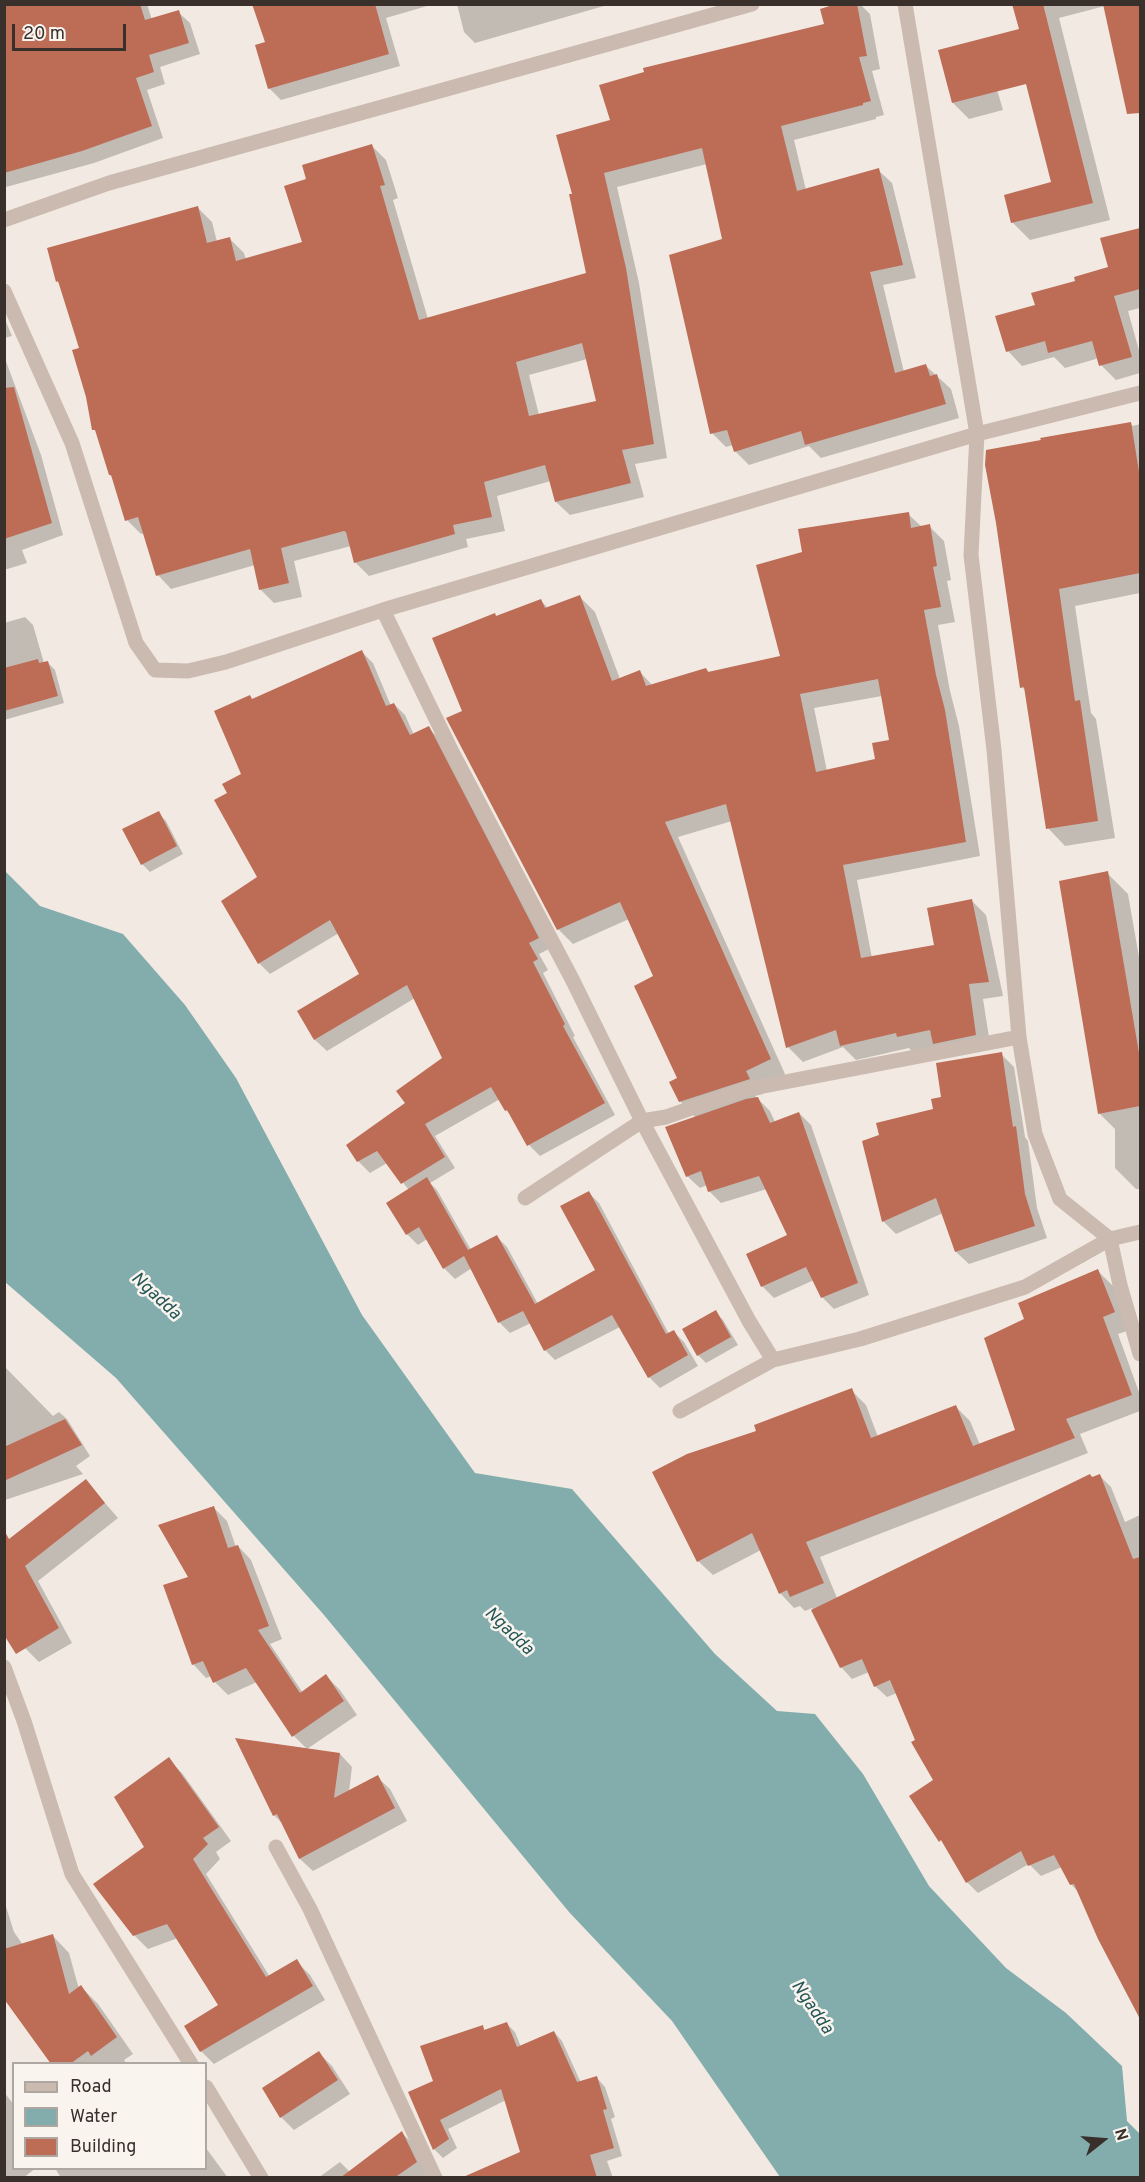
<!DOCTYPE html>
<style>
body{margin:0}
#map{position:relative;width:1145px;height:2182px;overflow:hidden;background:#f2eae2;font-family:Overpass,sans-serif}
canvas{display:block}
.frame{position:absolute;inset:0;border:6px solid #39302c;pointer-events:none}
.legend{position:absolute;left:12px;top:2062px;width:195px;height:108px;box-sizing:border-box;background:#faf4ef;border:2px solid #ada6a1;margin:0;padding:8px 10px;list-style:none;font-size:18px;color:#39302c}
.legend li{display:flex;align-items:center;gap:12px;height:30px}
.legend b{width:30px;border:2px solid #ada6a1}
.north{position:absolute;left:1073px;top:2110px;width:60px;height:60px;-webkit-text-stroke:4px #faf4ef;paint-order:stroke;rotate:73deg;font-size:16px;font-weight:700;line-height:24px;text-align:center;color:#39302c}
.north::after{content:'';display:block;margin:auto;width:21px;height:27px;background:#39302c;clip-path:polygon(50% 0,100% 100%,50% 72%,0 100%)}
.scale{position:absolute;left:12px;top:24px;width:114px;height:27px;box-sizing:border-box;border:3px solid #39302c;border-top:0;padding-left:8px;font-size:18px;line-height:21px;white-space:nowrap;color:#39302c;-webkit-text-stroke:4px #faf4ef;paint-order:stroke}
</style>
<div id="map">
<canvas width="1145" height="2182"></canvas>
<div class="frame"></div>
<ul class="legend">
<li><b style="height:8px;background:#cabaaf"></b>Road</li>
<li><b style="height:16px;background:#83adad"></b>Water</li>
<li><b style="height:16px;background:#bd6c56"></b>Building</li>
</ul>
<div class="north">N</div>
<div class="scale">20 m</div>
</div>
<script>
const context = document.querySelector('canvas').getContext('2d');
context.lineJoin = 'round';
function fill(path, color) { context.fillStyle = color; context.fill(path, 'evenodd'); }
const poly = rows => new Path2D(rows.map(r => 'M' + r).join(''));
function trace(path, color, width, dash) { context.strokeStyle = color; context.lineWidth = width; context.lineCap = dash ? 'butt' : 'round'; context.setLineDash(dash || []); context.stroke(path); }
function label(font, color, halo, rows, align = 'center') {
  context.font = font + ' Overpass,sans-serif'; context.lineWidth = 5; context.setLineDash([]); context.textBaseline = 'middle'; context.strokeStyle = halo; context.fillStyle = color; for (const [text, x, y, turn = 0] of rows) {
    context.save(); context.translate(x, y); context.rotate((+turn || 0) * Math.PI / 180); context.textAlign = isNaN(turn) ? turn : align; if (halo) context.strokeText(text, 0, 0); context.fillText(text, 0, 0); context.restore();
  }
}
fill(poly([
 [4,870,40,906,123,934,185,1005,236,1078,362,1315,475,1473,572,1489,715,1654,777,1711,815,1714,863,1774,929,1886,1006,1968,1066,2013,1122,2066,1127,2121,1140,2134,1140,2177,780,2177,672,2021,569,1912,324,1615,116,1378,5,1282]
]), '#83adad');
fill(poly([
 [4,4,147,4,152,20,178,12,190,23,200,54,160,67,165,84,147,90,163,138,94,163,6,187],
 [254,4,434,4,386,18,400,66,281,100,269,88,267,43],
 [457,4,611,4,475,43,464,32],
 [841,4,860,4,870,14,880,69,872,71,884,115,876,117,876,119,794,140,806,190,878,170,892,183,916,278,883,285,904,372,926,366,951,389,959,418,821,458,809,446,749,465,735,451,733,445,726,447,712,433,724,240,707,164,617,187,639,283,667,458,635,464,644,497,570,515,556,502,551,481,497,496,505,531,466,539,468,547,369,576,355,562,351,546,294,561,302,597,274,603,260,589,255,565,171,589,158,575,145,533,141,534,127,520,114,478,110,475,98,433,94,429,81,349,61,285,57,281,198,208,212,222,217,242,230,239,244,253,246,260,304,243,308,180,372,146,386,160,398,198,393,200,428,319,588,274,573,195,611,121,826,25],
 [587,359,597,403,539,415,529,375],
 [1016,4,1140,4,1140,108,1124,92,1105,6,1059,18,1110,220,1030,240,1012,222,1053,183],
 [988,59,1003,110,969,119,953,103],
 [1136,231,1140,235,1140,308,1128,311,1140,354,1140,373,1116,380,1101,365,1099,358,1065,368,1054,357,1022,366,1008,351,1037,306,1077,282,1110,268],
 [4,317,12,336,4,338],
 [4,356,41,455,63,535,22,550,27,563,4,570],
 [1131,424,1133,426,1140,424,1140,593,1075,606,1091,713,1096,719,1115,838,1065,846,1048,828,1027,692,1022,687,998,522],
 [908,514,922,527,929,526,944,541,951,580,947,581,955,622,938,625,950,691,959,726,980,856,857,880,872,958,936,947,971,900,986,915,1003,996,983,999,991,1050,913,1052,909,1048,856,1060,843,1047,803,1062,788,1047,732,821,678,837,785,1074,763,1094,755,1096,770,1111,775,1122,799,1113,811,1125,869,1295,834,1309,822,1297,814,1280,774,1298,762,1286,789,1236,767,1189,721,1203,709,1191,707,1185,700,1188,687,1176,696,1118,680,1101,679,1079,655,977,629,919,573,944,558,929,463,712,497,618,541,601,549,609,580,597,595,612,620,679,640,672,653,686,706,669,710,673,782,657,803,553],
 [882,696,891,741,876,760,827,771,814,708],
 [25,617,33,625,44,663,47,662,55,670,64,703,4,720,4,623],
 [362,652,373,663,391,706,394,704,405,715,414,735,428,728,440,739,549,949,539,954,548,970,543,973,575,1036,573,1037,615,1115,540,1156,529,1145,513,1117,506,1110,500,1099,435,1136,455,1168,430,1183,437,1190,471,1250,497,1237,507,1247,538,1304,597,1271,589,1193,599,1203,669,1334,674,1332,684,1342,698,1366,660,1388,649,1377,620,1327,555,1360,545,1350,531,1323,510,1333,499,1322,472,1268,455,1279,444,1268,427,1239,418,1245,407,1234,388,1203,409,1190,387,1163,370,1173,358,1161,348,1146,407,1103,444,1059,415,998,327,1051,315,1040,299,1012,361,975,339,933,270,974,259,963,259,878,229,793,242,775,253,700],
 [158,813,166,821,183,854,150,872,142,864],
 [1107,873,1128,894,1140,963,1140,1189,1136,1189,1115,1168,1115,1129,1099,1113],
 [1001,1054,1014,1067,1025,1137,1028,1141,1037,1208,1047,1238,969,1264,956,1252,943,1213,896,1234,883,1221,935,1111,943,1099],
 [1098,1271,1113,1286,1130,1330,1118,1334,1140,1395,1140,1411,1080,1434,1088,1453,820,1557,837,1598,1100,1476,1111,1487,1125,1522,1140,1515,1140,1999,1138,2000,1079,1893,1071,1884,1062,1867,1041,1876,1029,1864,978,1893,967,1882,947,1847,911,1797,935,1780,897,1693,887,1697,875,1686,869,1672,852,1679,841,1667,812,1608,805,1611,800,1606,794,1608,780,1593,761,1550,713,1575,698,1561,758,1432,851,1390,866,1405,878,1437,956,1407,970,1421,980,1445,1017,1431,1026,1319],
 [715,1312,723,1320,738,1345,706,1363,698,1355],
 [4,1366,53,1416,59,1412,67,1419,90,1456,76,1466,83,1474,5,1500],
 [86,1481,118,1518,38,1581,72,1643,39,1662,25,1648,4,1543],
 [213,1507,227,1521,236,1547,238,1546,251,1560,282,1639,270,1644,303,1693,326,1676,340,1690,357,1715,307,1749,294,1736,257,1682,228,1695,215,1682,212,1676,206,1678,193,1664,190,1578],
 [340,1754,352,1767,349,1792,377,1777,390,1789,407,1821,313,1871,300,1859,284,1825,274,1815],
 [168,1759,182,1773,231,1841,216,1852,220,1859,206,1874,270,1977,296,1961,310,1975,325,2000,214,2064,201,2051,220,2006,178,1938,148,1949,134,1935,146,1847],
 [4,1900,14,1932,23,1945,53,1936,69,1953,79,1989,81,1987,98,2004,133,2054,124,2060,127,2064,52,2064,4,1997],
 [506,2023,515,2032,521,2047,554,2032,562,2041,581,2083,597,2078,605,2087,615,2117,611,2119,622,2156,607,2161,613,2178,476,2178,522,2153,506,2100,448,2129,457,2148,443,2158,434,2149,435,2081,482,2027,486,2031],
 [319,2053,332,2066,350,2094,294,2130,281,2117],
 [4,2092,14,2105,14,2168,36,2168,23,2178,4,2178],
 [402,2133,418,2149,431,2178,318,2178,340,2162,350,2172],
 [206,2148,228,2178,61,2178,55,2168,206,2168]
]), '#0003');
fill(poly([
 [4,4,140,4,145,20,179,10,189,43,149,55,154,72,136,78,152,126,82,151,4,173],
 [252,4,375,4,389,54,268,89,255,45,265,42],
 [836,4,857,4,867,56,859,57,871,101,863,103,863,105,781,126,797,191,879,168,903,265,870,272,895,373,926,364,930,376,937,374,946,404,805,445,801,431,734,452,727,430,710,434,669,255,722,239,702,148,604,173,626,268,654,444,622,450,631,483,555,502,545,465,484,482,492,517,453,525,455,534,354,563,346,532,344,531,281,548,289,583,259,590,250,549,156,576,138,517,125,521,111,475,109,475,95,430,92,430,86,397,72,350,79,348,58,281,56,282,47,248,198,206,207,243,230,237,236,261,302,242,284,186,306,179,302,165,372,144,385,185,380,186,419,320,586,273,569,194,572,194,556,135,610,120,599,85,644,72,643,68,824,24,820,9],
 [582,343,596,401,529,416,516,362],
 [1012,4,1043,4,1093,203,1011,223,1004,195,1051,182,1026,84,952,103,938,50,1019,29],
 [1103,4,1140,4,1140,113,1127,114],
 [1140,228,1140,289,1114,296,1132,357,1099,366,1092,341,1048,353,1045,341,1006,352,995,316,1035,305,1031,293,1075,281,1074,277,1108,267,1100,238],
 [14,387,52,523,4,539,4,388],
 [1131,422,1140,478,1140,573,1059,589,1075,701,1080,700,1098,821,1046,829,1024,687,1020,688,996,523,985,465,986,450,1041,440,1040,438],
 [909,512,911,528,930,524,937,566,933,567,941,607,924,610,936,675,945,710,966,842,843,865,861,958,934,945,927,908,972,899,989,982,969,984,976,1035,933,1044,930,1030,897,1037,896,1033,840,1046,836,1030,786,1048,726,804,665,822,771,1059,746,1071,750,1079,679,1102,669,1082,677,1078,634,986,653,976,620,902,557,930,446,718,462,711,432,638,495,613,496,616,541,599,545,608,580,595,612,681,640,670,646,686,706,668,708,672,780,656,756,565,802,552,798,529],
 [878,679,889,740,872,743,875,759,816,772,800,694],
 [362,650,386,706,394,703,410,735,429,726,539,938,529,943,538,959,533,962,565,1024,563,1026,605,1103,527,1146,507,1110,505,1111,491,1087,425,1124,445,1157,401,1184,377,1151,357,1162,346,1145,405,1103,396,1091,442,1058,407,985,314,1040,297,1011,359,974,330,920,258,964,221,901,257,877,214,800,227,793,222,784,241,774,214,711,250,695,252,699],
 [38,659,39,663,48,661,58,696,4,711,4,668],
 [159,811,177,846,141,865,122,829],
 [1108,871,1140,1059,1140,1106,1098,1114,1059,881],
 [1002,1052,1013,1127,1016,1126,1025,1194,1035,1226,955,1252,936,1198,882,1222,862,1141,879,1135,876,1123,933,1109,931,1099,941,1097,936,1063],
 [758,1097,770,1123,799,1112,858,1283,821,1298,806,1267,761,1287,746,1254,787,1235,759,1176,708,1192,701,1171,686,1177,665,1127,746,1099],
 [427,1177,468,1250,497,1235,535,1304,595,1270,560,1206,589,1191,666,1334,674,1330,688,1355,648,1378,612,1315,544,1351,523,1311,498,1323,464,1256,443,1269,419,1227,406,1235,386,1203],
 [1098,1269,1115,1312,1103,1317,1132,1395,1066,1419,1075,1438,806,1542,824,1583,790,1597,787,1590,779,1594,752,1533,697,1562,652,1472,687,1454,756,1431,754,1425,852,1388,871,1438,956,1405,973,1446,1015,1430,984,1338,1024,1319,1018,1303],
 [716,1310,731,1337,697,1356,682,1329],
 [65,1419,82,1445,4,1481,4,1447],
 [1090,1474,1092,1477,1100,1474,1133,1559,1140,1557,1140,2019,1098,1939,1074,1884,1070,1885,1054,1855,1028,1866,1021,1851,966,1883,941,1840,939,1842,909,1796,933,1780,911,1742,915,1740,890,1680,874,1687,862,1659,840,1668,811,1610],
 [86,1479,105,1503,25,1566,59,1628,16,1654,4,1635,4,1530,9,1539],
 [214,1506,228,1548,238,1545,269,1626,258,1630,300,1693,326,1674,344,1701,292,1737,246,1668,213,1683,203,1661,192,1665,163,1585,188,1577,158,1525],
 [235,1738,340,1753,334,1798,378,1775,395,1808,299,1859,277,1814,273,1816],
 [169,1757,219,1827,203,1838,208,1844,193,1859,266,1977,297,1959,313,1986,200,2052,184,2026,218,2005,167,1924,133,1936,93,1884,144,1847,114,1797],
 [53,1934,69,1994,81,1985,117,2037,91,2056,88,2051,70,2064,51,2064,4,1999,4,1949],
 [507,2022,517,2047,554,2031,577,2082,597,2076,607,2109,603,2110,614,2148,590,2155,597,2178,461,2178,520,2152,501,2089,440,2120,449,2139,433,2150,408,2092,433,2081,420,2046,483,2025,484,2030],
 [319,2051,338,2080,280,2118,262,2088],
 [402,2131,417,2162,394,2178,340,2178]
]), '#bd6c56');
trace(poly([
 [905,4,977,434,971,555,994,750,1019,1037,1035,1134,1060,1199,1110,1239,1120,1285,1140,1354],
 [4,220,109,183,752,4],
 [4,291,72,443,136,643,155,670,188,671,226,662,383,610,977,434,1140,393],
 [383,610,452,752,572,979,642,1121,749,1321,773,1360],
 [525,1198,642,1121,666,1117,743,1090,1019,1037],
 [680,1411,773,1360,860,1339,1025,1287,1110,1239,1140,1232],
 [4,1667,24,1721,72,1874,191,2064],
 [276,1847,310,1909,435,2178],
 [206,2087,261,2178]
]), '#cabaaf', 15);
label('italic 18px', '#245658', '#faf4ef', [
 ["Ngadda",155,1297,43],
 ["Ngadda",508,1632,44],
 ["Ngadda",811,2008,56]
]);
</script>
